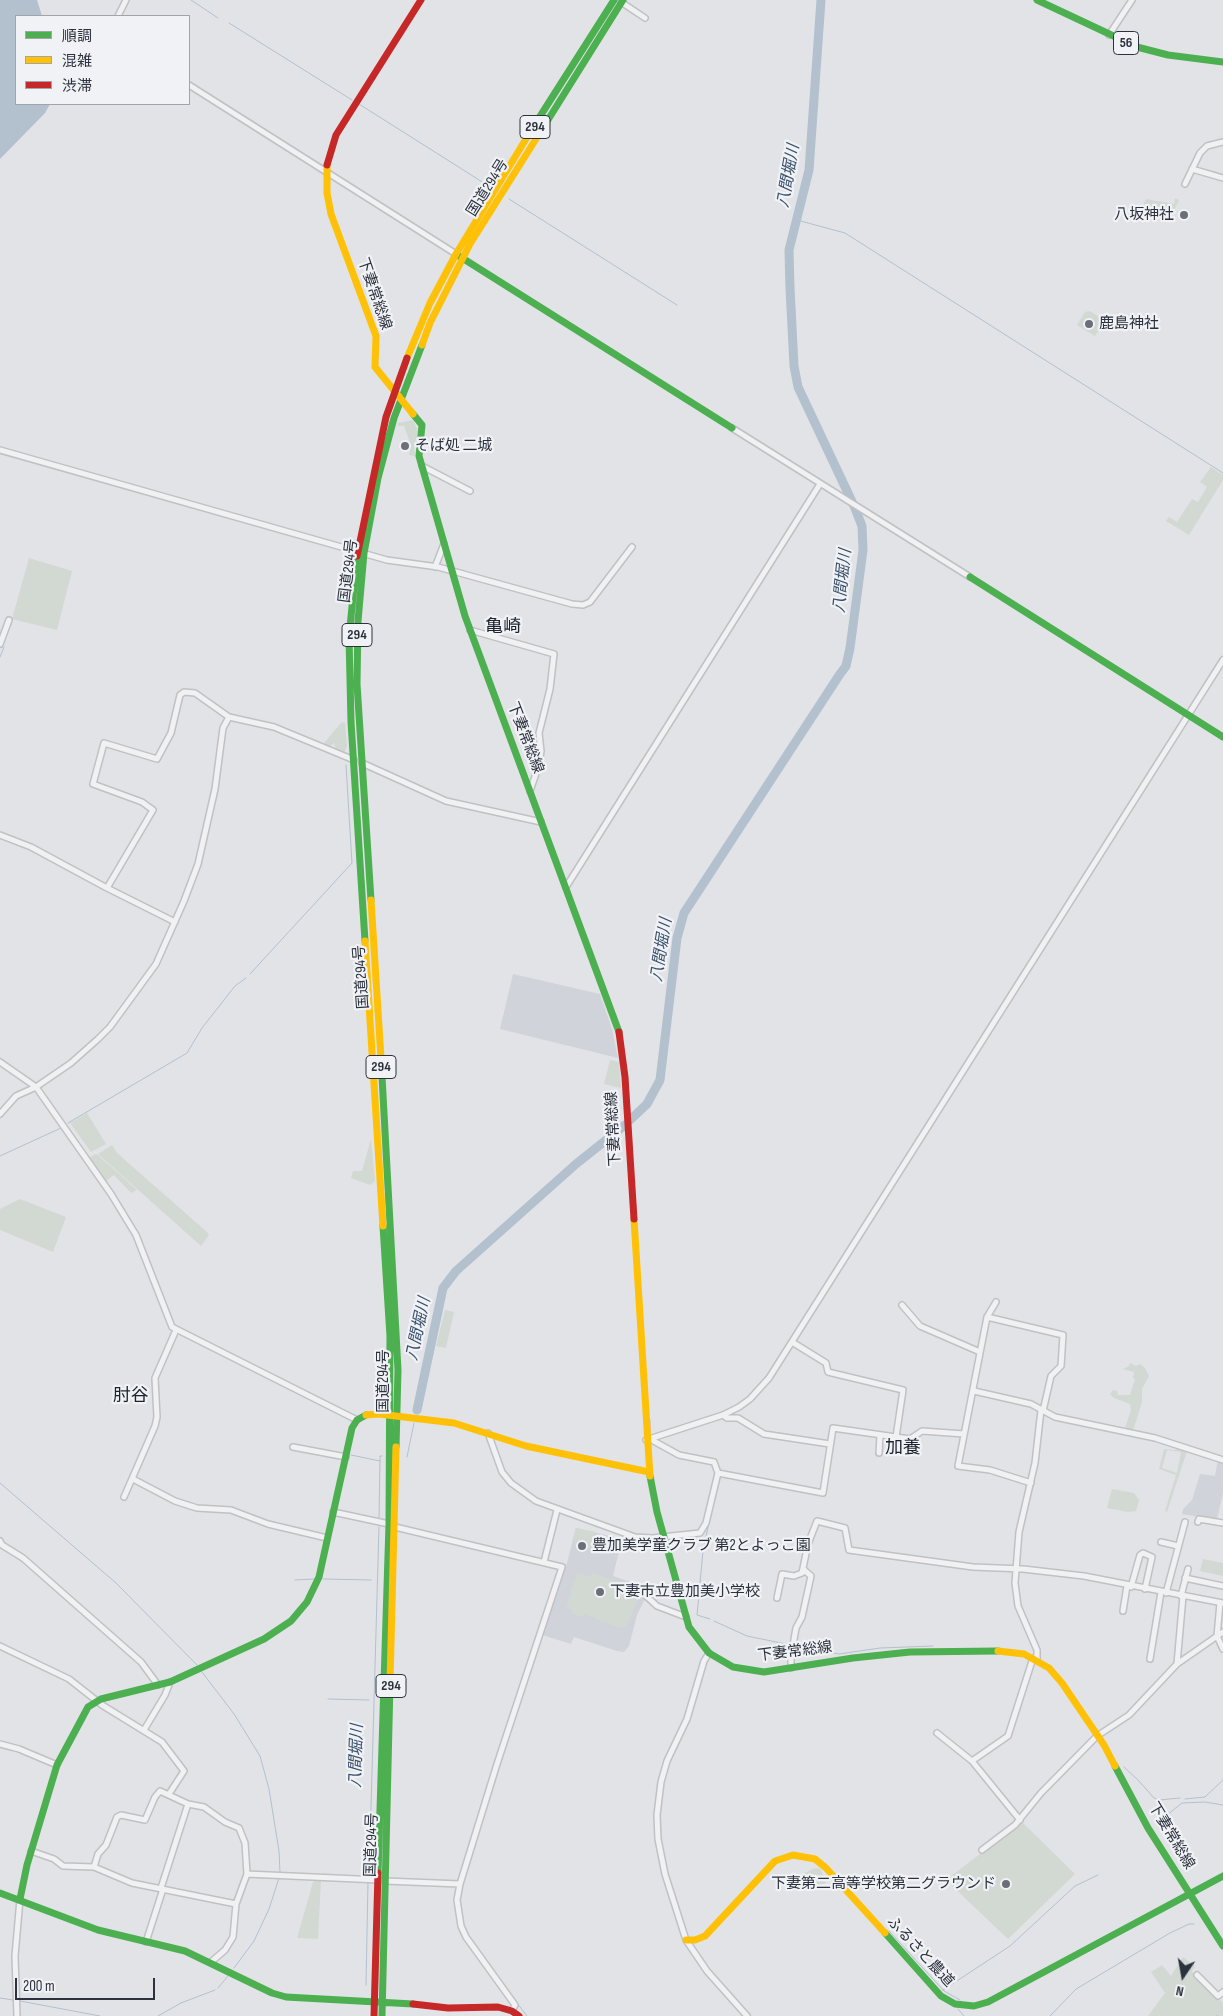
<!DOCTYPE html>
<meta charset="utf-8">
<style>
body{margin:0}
#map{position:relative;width:1223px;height:2016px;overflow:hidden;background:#e1e3e6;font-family:"Sofia Sans Condensed","Noto Sans JP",sans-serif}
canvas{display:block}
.legend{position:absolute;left:15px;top:15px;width:175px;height:90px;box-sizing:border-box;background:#f0f2f5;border:1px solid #a1a5ab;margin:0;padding:6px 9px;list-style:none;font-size:15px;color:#2b313d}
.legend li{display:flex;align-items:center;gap:10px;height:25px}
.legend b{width:25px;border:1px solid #a1a5ab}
.north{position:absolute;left:1158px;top:1951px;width:50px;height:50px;-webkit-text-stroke:4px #f0f2f5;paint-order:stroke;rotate:192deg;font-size:14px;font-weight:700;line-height:20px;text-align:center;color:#2b313d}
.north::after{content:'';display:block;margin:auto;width:18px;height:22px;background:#2b313d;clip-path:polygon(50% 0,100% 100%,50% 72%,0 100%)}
.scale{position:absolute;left:15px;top:1978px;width:140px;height:22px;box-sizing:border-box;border:2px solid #2b313d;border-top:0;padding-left:6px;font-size:15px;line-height:18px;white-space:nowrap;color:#2b313d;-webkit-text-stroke:4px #f0f2f5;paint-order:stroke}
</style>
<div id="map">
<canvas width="1223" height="2016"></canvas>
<ul class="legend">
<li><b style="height:6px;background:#4caf50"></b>順調</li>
<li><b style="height:6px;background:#ffc107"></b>混雑</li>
<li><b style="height:6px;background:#c62828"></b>渋滞</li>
</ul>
<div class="north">N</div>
<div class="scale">200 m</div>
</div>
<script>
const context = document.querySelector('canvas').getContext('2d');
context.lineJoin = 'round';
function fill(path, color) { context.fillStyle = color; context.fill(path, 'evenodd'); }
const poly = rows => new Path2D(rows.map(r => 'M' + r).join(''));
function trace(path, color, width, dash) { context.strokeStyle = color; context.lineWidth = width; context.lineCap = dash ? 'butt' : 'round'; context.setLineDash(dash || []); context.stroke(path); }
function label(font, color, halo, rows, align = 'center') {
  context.font = font + ' "Sofia Sans Condensed","Noto Sans JP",sans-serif'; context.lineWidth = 4.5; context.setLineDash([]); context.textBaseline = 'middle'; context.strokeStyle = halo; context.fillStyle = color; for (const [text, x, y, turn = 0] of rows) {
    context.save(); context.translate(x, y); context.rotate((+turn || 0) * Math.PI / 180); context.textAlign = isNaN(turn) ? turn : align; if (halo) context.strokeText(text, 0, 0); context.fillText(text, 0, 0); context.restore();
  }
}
fill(poly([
 [513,974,600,994,612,1029,618,1058,500,1029],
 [1218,1459,1223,1460,1223,1492,1217,1520,1182,1514,1183,1509,1192,1500,1200,1474,1215,1476],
 [576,1528,622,1539,613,1576,633,1583,644,1592,642,1595,645,1599,637,1615,629,1646,624,1652,617,1651,574,1637,571,1644,542,1635,567,1563]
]), '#d0d3d9');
fill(poly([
 [1175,198,1179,200,1174,210,1166,223,1141,209,1146,199,1174,204],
 [1090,311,1102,319,1103,323,1095,336,1077,325,1085,312],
 [413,420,418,431,414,448,415,456,409,455,411,445,404,426,398,426,398,423],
 [1211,467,1223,475,1223,480,1189,535,1166,521,1169,517,1177,522,1192,499,1198,502,1207,487,1200,482],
 [29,558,72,571,57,630,12,619],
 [342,722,345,723,347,746,344,753,336,750,334,743,328,748,322,745],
 [610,1060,619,1062,621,1088,604,1084],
 [87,1113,106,1144,91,1152,70,1123],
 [371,1139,375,1181,370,1185,351,1178,353,1171,362,1171],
 [112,1145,117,1153,207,1232,209,1235,201,1246,98,1154],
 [95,1154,98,1155,137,1190,131,1193,114,1175,106,1181,89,1158],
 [20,1199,66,1217,53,1252,0,1230,0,1209],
 [445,1310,454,1312,446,1348,436,1346],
 [1130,1363,1136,1366,1140,1364,1145,1368,1149,1376,1142,1389,1142,1402,1134,1428,1129,1431,1125,1428,1131,1410,1130,1404,1114,1398,1110,1394,1113,1390,1117,1391,1118,1395,1130,1395,1135,1379,1133,1378,1134,1372,1123,1369,1129,1366],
 [1178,1448,1187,1451,1167,1512,1165,1511,1176,1475,1159,1469,1164,1449,1175,1450],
 [1167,1450,1181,1452,1177,1473,1162,1468],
 [1112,1489,1134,1493,1139,1500,1136,1511,1128,1512,1107,1508],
 [576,1528,596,1532,593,1548,574,1547,575,1542,572,1541],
 [1203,1559,1223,1563,1223,1576,1200,1571],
 [577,1573,591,1577,592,1573,635,1587,640,1595,627,1625,621,1628,607,1623,606,1620,604,1622,585,1614,583,1617,571,1613,572,1610,566,1607],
 [1022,1822,1075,1874,1008,1939,946,1880],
 [820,1868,826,1883,817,1887,806,1884,803,1888,798,1887,798,1882,803,1882,800,1875,813,1869],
 [316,1880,321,1880,318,1939,297,1938,313,1882],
 [1183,1957,1195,1966,1192,1971,1193,1973,1223,2003,1223,2016,1148,2016,1165,1993,1151,1972,1162,1965,1171,1976]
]), '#d2d9d2');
fill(poly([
 [0,0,37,0,42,16,16,16,16,104,50,104,45,113,0,159]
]), '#b3c0ce');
trace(poly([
 [191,0,218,18],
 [229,23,352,100],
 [359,104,487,185],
 [509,199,677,305],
 [797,220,845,233,1223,473],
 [0,657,4,647],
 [250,974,352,863,346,765],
 [68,1123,187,1053,202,1028,235,986,246,978],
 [0,1156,61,1128],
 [650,1420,650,1434],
 [675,1450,685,1454],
 [351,1455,380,1461],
 [407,1457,414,1423],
 [0,1483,116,1583,197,1665],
 [379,1520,380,1456,382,1456],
 [323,1579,371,1580],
 [295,1580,314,1579],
 [710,1619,697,1615,703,1551,712,1508],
 [714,1621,747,1636,791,1645],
 [795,1646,839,1654,880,1648,933,1646],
 [202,1672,234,1714,260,1756,269,1789,279,1851,280,1872],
 [328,1699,369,1700],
 [1124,1767,1139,1781,1154,1798,1159,1800,1180,1798],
 [1185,1799,1205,1797,1223,1780],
 [1162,1819,1182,1803,1205,1802,1223,1805],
 [481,1823,532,1665],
 [369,1877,379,1527],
 [889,1931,944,1991,960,2000],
 [234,1968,254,1941,269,1909,279,1878],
 [366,1985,368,1881],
 [218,1988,228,1976],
 [507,1990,527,2016],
 [943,1990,1010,1946,1075,1886,1098,1875],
 [0,1998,13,2000],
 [20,2001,100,2016],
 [958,2009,964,2016],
 [158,2016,181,2003,215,1990],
 [1050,2016,1076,1989,1170,1933,1189,1924,1194,1924],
 [1216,2016,1218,2016]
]), '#b3c0ce', 1);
trace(poly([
 [630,1120,647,1104,660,1080,677,938,684,913,840,674,846,666,850,648,863,550,862,526,855,508,798,387,794,366,790,288,789,250,809,170,821,0],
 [417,1410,443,1288,456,1271,576,1164,625,1125]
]), '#b3c0ce', 9);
const street = poly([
 [621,2,645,18],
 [118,16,126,0],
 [1109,35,1132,0],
 [189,85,456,254],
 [1192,169,1223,178],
 [1185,184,1200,153,1207,146,1223,142],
 [732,428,970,577],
 [0,450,387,560,438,567,572,604,583,605,590,602,632,547],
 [422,466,470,491],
 [435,567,444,544],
 [470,630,554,654,550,689,539,733,541,751,539,765,530,791],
 [0,644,9,620],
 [362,763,446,801,541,822],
 [0,835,31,847,107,888,175,922],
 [566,887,820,484],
 [107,888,153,810,142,802,93,784,104,743,157,759,171,733,180,695,184,692,195,693,229,717],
 [0,1062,36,1087,111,1194,136,1235,172,1327,357,1420],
 [0,1114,16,1096,36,1087,71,1063,98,1039,110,1027,156,964,184,901,198,864,215,789,223,728,229,717,274,727,354,760],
 [996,1302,987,1317,958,1466,990,1470,1031,1483],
 [902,1305,920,1326,980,1352],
 [987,1317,1063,1335,1061,1366,1051,1376,1043,1411],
 [792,1342,826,1363,828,1372,903,1390,896,1437],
 [974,1391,1031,1404,1055,1417,1155,1438,1223,1460],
 [723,1415,727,1418,738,1418,764,1434,830,1444],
 [488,1433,502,1472,511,1483,536,1501,635,1537,652,1538,700,1533,706,1523,718,1473,714,1462,679,1455,650,1439],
 [646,1440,723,1415,739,1407,750,1399,769,1378,1223,660],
 [293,1447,346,1457],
 [879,1453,880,1435],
 [718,1473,823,1493,833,1428,910,1439,922,1431,964,1434],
 [133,1479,175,1501,197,1508,231,1510,268,1524,327,1538],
 [124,1497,155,1426,157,1417,155,1378,176,1330],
 [333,1512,389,1524],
 [1198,1522,1199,1519,1223,1523],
 [395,1527,562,1567,497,1764,460,1884,457,1900,461,1926,466,1937,515,2005,512,2011],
 [0,1541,2,1545,23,1558,141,1662,158,1685],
 [1161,1542,1178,1546],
 [544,1562,557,1510],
 [1185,1578,1223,1586],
 [1131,1587,1140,1555,1143,1553,1152,1557,1145,1589],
 [643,1593,657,1606,686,1617],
 [1166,1593,1185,1522],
 [1181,1596,1188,1569],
 [777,1598,782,1574,794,1576,802,1573,808,1544,817,1521,845,1528,849,1550,973,1567,1023,1569,1084,1576,1223,1603],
 [1220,1603,1217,1636,1223,1649],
 [1123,1611,1127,1586],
 [0,1646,69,1679,102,1705,162,1742,184,1771,169,1794],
 [709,1653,704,1661,687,1719,667,1761,661,1782,657,1815,658,1839,665,1874,686,1940,707,1971,747,2016],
 [1150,1659,1161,1592],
 [1037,1660,1037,1650,1018,1606,1015,1583,1019,1532,1035,1463,1041,1410],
 [1177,1664,1183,1596],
 [791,1668,791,1657,796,1628,802,1617,811,1576,803,1569],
 [144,1730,165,1695,170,1682],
 [937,1733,972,1761],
 [0,1744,19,1749,57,1765],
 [1020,1820,972,1761,1008,1736,1033,1658],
 [982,1850,1015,1825,1041,1793,1097,1736,1129,1715,1177,1664,1223,1632],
 [31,1851,54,1859,63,1866,94,1867,132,1883,236,1904],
 [94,1867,98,1854,106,1845,117,1817,121,1815,145,1820,155,1797,160,1791,188,1804,204,1807,225,1822,239,1828,245,1843,247,1874,236,1904,233,1937,225,1950,211,1962],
 [247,1874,379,1880],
 [385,1881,460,1884],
 [161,1888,188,1804],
 [146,1942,163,1889],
 [1197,1975,1218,1996,1223,1992],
 [17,2016,15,1956,20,1899]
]);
trace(street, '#c0c1c4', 8);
trace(street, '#f1f1f3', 5);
trace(poly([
 [1037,0,1137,47,1168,55,1223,62],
 [532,129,614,0],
 [541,131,623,0],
 [459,256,732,428],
 [413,414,422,425,419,456,465,616,619,1032],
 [357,556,349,637,351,722,365,941],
 [970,577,1223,737],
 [371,900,357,684,358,621,364,553,378,478,394,418,422,345],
 [381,1058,398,1370,396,1447],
 [650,1476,657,1512,689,1627,709,1653,733,1667,764,1672,853,1658,910,1652,998,1651],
 [1115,1766,1148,1828,1223,1946],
 [378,1873,389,1524,390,1336,383,1226],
 [0,1893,98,1930,185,1951,272,1993,286,1997,413,2004],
 [20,1899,27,1865,57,1765,88,1707,101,1699,170,1682,264,1639,291,1621,307,1602,319,1577,352,1428,357,1420,366,1415],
 [885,1933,941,1996,955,2004,974,2006,988,2002,1223,1876],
 [382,2016,390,1683]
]), '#4caf50', 7);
trace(poly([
 [327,165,327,193,331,214,376,336,375,367,413,414],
 [422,345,430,323,470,244,541,131],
 [407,358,430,303,456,254,532,129],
 [371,900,381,1058],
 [365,941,383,1226],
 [634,1219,650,1476],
 [366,1415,379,1414,454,1423,526,1446,649,1472],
 [998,1651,1024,1654,1049,1668,1062,1683,1104,1745,1115,1766],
 [390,1683,396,1447],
 [686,1940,695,1940,705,1936,775,1861,793,1855,815,1859,826,1868,885,1933]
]), '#ffc107', 7);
trace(poly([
 [327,165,336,135,421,0],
 [357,556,386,417,407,358],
 [619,1032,625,1077,634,1219],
 [413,2004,448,2008,498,2007,512,2011,519,2016],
 [374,2016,378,1873]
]), '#c62828', 7);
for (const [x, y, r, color] of [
 [1184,215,5,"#6b6f78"],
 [1089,324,5,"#6b6f78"],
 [405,446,5,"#6b6f78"],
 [582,1546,5,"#6b6f78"],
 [600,1592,5,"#6b6f78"],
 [1006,1884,5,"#6b6f78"]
]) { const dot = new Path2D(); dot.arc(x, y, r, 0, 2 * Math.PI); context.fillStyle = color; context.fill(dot); trace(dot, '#f0f2f5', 2); }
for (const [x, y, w] of [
 [1126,43,25],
 [535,127,30],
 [357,635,30],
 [381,1067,30],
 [391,1686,30]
]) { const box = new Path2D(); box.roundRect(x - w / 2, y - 11.5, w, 23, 4); context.fillStyle = '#f0f2f5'; context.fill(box); trace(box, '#2b313d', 1); }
label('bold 14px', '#2b313d', null, [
 ["56",1126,43],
 ["294",535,127],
 ["294",357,635],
 ["294",381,1067],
 ["294",391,1686]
]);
label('15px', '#2b313d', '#f0f2f5', [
 ["国道294号",488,188,-58],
 ["下妻常総線",374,294,71],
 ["国道294号",349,571,-83],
 ["下妻常総線",525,738,69],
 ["国道294号",362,977,-94],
 ["下妻常総線",614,1129,-93],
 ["国道294号",384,1381,-90],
 ["下妻常総線",795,1652,-7],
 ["下妻常総線",1171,1836,59],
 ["国道294号",372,1845,-88],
 ["ふるさと農道",920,1952,47]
]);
label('15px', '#2b313d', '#f0f2f5', [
 ["八坂神社",1174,215,"right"],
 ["鹿島神社",1099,324],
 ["そば処 二城",415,446],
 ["豊加美学童クラブ 第2とよっこ園",592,1546],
 ["下妻市立豊加美小学校",610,1592],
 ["下妻第二高等学校第二グラウンド",996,1884,"right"]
], 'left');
label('italic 16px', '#3a506c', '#f0f2f5', [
 ["八間堀川",789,176,-80],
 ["八間堀川",843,581,-84],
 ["八間堀川",662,950,-81],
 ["八間堀川",419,1329,-78],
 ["八間堀川",357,1756,-88]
]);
label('18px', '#1d232e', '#f0f2f5', [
 ["亀崎",503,627],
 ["肘谷",131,1396],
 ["加養",903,1448]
]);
</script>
